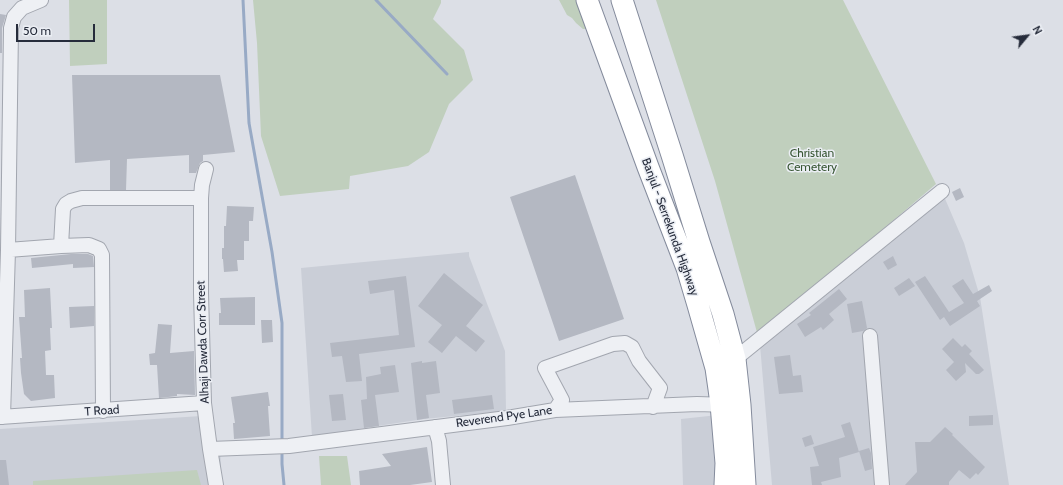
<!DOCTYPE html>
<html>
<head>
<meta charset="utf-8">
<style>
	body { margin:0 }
	#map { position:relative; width:1063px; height:485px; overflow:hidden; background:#dcdfe6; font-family:Cabin,sans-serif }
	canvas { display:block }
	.north { position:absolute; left:1007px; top:16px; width:40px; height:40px; -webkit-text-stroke:3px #ebeef4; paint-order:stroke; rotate:61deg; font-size:11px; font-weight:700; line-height:16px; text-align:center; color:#262c3b }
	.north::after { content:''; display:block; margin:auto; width:14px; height:18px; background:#262c3b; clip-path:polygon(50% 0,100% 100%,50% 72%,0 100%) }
	.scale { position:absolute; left:16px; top:24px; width:79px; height:18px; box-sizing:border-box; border:2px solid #262c3b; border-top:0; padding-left:5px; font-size:12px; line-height:14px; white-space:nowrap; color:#262c3b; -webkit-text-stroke:3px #ebeef4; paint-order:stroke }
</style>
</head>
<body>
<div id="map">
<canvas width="1063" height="485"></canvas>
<div class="north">N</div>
<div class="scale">50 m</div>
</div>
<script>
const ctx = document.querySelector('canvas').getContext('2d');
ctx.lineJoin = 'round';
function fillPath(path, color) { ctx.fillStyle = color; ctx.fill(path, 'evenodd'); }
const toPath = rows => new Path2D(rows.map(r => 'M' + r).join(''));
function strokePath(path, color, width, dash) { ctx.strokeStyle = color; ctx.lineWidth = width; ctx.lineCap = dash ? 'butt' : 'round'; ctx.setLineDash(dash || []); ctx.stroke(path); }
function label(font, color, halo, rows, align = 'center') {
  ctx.font = font + ' Cabin,sans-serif'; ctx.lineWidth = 3; ctx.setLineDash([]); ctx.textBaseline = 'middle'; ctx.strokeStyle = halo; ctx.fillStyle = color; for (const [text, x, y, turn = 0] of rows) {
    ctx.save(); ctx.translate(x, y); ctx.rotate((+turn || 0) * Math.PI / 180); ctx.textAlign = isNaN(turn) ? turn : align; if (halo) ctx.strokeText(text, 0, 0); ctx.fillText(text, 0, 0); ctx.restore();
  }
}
const built = toPath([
	[943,194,964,243,980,297,1009,485,772,485,760,345],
	[469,252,469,256,505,351,506,411,424,419,364,428,312,437,301,268],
	[718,415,720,485,683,485,681,419],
	[201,416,220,447,222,485,0,485,0,429]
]);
const green = toPath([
	[69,0,107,0,107,64,70,66],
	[253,0,441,0,441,3,433,19,464,50,473,80,449,104,429,152,408,166,350,176,349,189,280,196,261,136,257,43],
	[559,0,584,0,588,27,586,29,583,29,576,23,572,18,567,15],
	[656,0,843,0,936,184,758,336,715,181],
	[319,456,347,456,351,485,321,485],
	[197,470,201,485,33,485,33,481]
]);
const stream = toPath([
	[243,0,249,123,272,252,282,323,282,443],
	[376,0,447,74],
	[282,451,282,464,284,485]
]);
const building = toPath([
	[0,14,6,15,2,28,2,53,0,53],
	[72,75,220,75,235,152,203,155,203,161,200,163,196,173,189,173,189,155,127,159,126,190,110,190,110,160,75,163],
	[575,175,624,319,559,341,510,197],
	[960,188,964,197,956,201,952,192],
	[227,206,254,207,253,221,249,221,249,241,244,241,244,260,237,260,238,271,224,272,223,259,222,259,222,248,224,248,224,226,226,226],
	[71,254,88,254,93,256,94,267,73,268,73,264,32,268,31,258],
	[893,256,897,265,888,270,883,262],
	[444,273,483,305,466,326,485,341,476,352,456,336,442,353,428,342,442,325,418,306],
	[406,276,415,347,359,354,362,381,346,382,342,356,332,357,330,343,399,335,394,290,370,294,368,281],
	[925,276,949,312,964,303,952,286,963,279,973,294,989,285,992,291,977,301,980,306,950,326,944,317,940,320,915,282],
	[909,278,915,286,899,296,894,288],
	[50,288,52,328,50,328,51,350,45,351,46,375,54,375,55,398,31,401,24,394,21,373,20,358,22,358,19,317,25,317,24,290],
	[839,289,847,299,829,314,834,320,823,330,821,327,805,337,797,324,811,315,809,313],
	[255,297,255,325,219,325,219,313,221,313,220,298],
	[862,301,867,328,863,331,852,333,847,304],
	[94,306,94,326,70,328,69,307],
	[261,320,272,320,273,342,262,343],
	[158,324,172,325,170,353,194,351,195,395,177,394,177,396,159,398,157,365,150,365,149,354,155,353],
	[953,338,962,347,965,344,972,351,969,354,984,370,979,374,976,374,965,363,966,372,956,381,946,370,954,362,942,349],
	[790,355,793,376,801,375,803,392,779,394,774,357],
	[422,361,422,363,436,361,440,393,426,395,429,418,417,420,411,363],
	[395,365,399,392,375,395,379,426,364,428,361,400,367,399,366,377,381,374,380,367],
	[268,392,270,406,268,406,270,436,234,439,233,423,235,423,231,397],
	[343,394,346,420,332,421,329,395],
	[492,395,494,409,454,414,452,400],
	[993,415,993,425,969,426,969,416],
	[850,422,859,452,839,458,841,477,821,482,822,485,812,485,810,467,819,466,813,447,845,437,841,425],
	[945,427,953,434,952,435,985,467,978,475,976,473,970,479,959,470,949,482,949,485,905,485,917,472,915,442,930,442],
	[811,435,814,444,805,447,802,438],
	[427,447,432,482,410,485,360,485,359,471,391,466,382,454],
	[869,448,871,453,872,469,865,471,859,451],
	[0,460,6,460,9,485,0,485]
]);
const minor = toPath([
	[206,169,202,185,201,198,201,293,204,403,210,449,216,485],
	[61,246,63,209,66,204,71,201,82,198,201,198],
	[8,250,61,246,89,245,99,249,102,255,103,411],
	[870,336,882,485],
	[735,359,942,191],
	[555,410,562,400,545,368,613,344,625,343,632,347,639,361,660,388,653,407],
	[0,417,204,403],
	[3,417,8,250,11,28,14,17,22,8,41,0],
	[435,427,439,441,443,485],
	[210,449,289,446,507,418,555,410,697,404,729,405]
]);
const highway = toPath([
	[587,0,648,167,687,268,698,305,716,368,719,389,721,404,726,463,725,485],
	[622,0,672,155,699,242,723,314,735,359,740,405,745,485]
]);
const parkNames = [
	["Christian",812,153],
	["Cemetery",812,167]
];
const streetNames = [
	["Banjul - Serrekunda Highway",670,227,70],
	["Alhaji Dawda Corr Street",203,342,-92],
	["T Road",102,411,-4],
	["Reverend Pye Lane",504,417,-8]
];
fillPath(built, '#caced7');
fillPath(green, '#c0cfbd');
strokePath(stream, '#98aac5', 3);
fillPath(building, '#b4b8c2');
strokePath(minor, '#a2a6af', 16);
strokePath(highway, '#848b9c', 23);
strokePath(minor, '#eef0f4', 14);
strokePath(highway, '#fff', 21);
label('12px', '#385634', '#ebeef4', parkNames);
label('12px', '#262c3b', '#ebeef4', streetNames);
</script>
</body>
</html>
